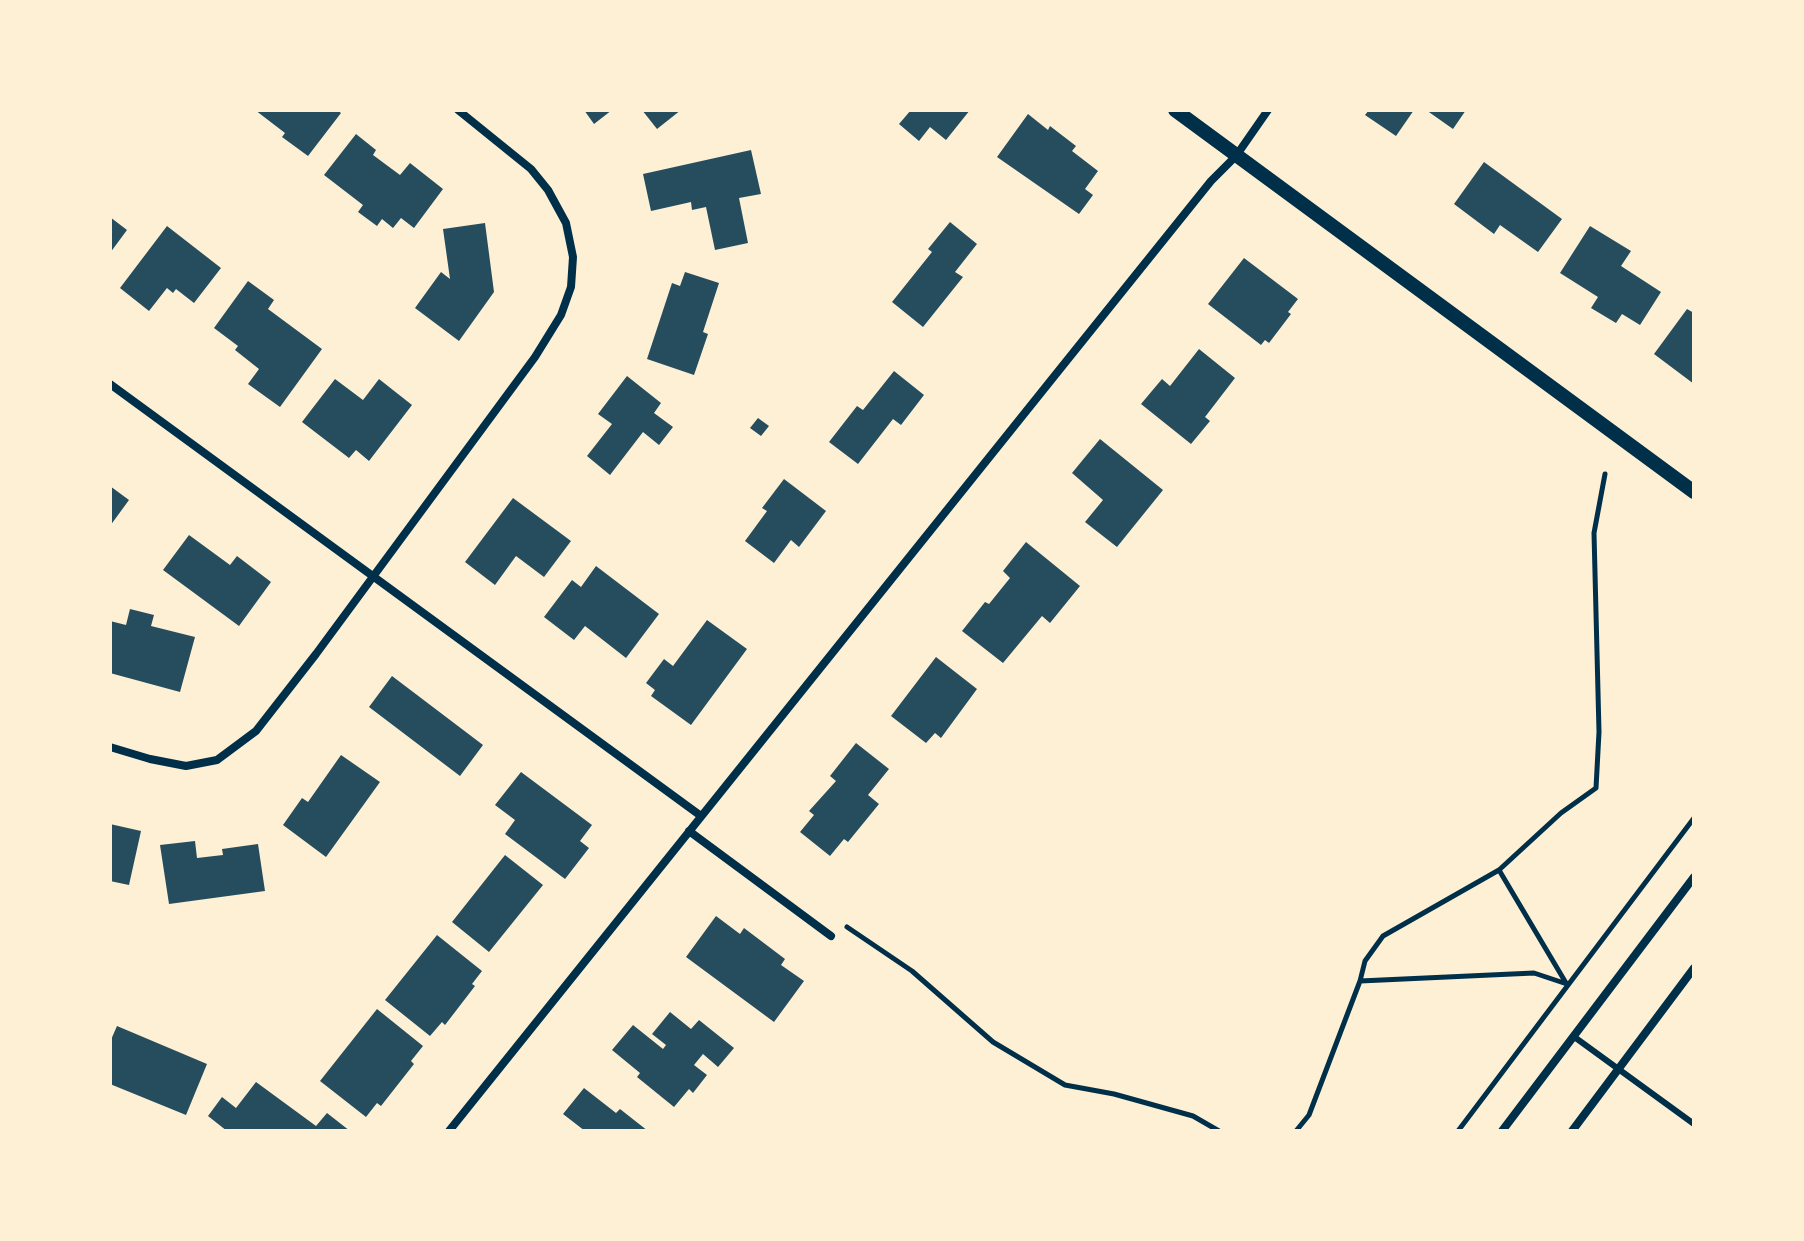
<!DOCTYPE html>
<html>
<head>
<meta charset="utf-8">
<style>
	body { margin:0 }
	#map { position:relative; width:1804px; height:1241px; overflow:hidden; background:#fdf0d5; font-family:Signika,sans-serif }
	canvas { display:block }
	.frame { position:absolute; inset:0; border:112px solid #fdf0d5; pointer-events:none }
</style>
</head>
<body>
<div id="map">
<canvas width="1804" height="1241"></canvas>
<div class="frame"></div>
</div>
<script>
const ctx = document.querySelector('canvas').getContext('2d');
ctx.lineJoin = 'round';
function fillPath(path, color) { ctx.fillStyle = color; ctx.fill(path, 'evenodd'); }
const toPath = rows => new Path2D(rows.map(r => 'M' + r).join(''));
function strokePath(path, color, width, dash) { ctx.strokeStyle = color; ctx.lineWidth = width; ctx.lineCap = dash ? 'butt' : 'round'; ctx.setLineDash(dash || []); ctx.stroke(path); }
const building = toPath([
	[255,110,337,110,341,113,308,156,282,137,285,133],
	[584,110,612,110,594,124],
	[642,110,681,110,657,129],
	[911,110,970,110,946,140,930,127,919,141,899,124],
	[1369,110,1414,110,1396,136,1365,115],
	[1426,110,1466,110,1453,129],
	[1028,114,1048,130,1050,126,1076,146,1072,151,1098,171,1085,189,1093,195,1079,214,997,157],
	[356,134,376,150,373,155,400,175,410,163,443,189,414,228,401,218,393,228,382,219,377,226,358,212,363,205,324,175],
	[751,150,761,194,739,198,748,243,715,250,706,207,692,210,691,202,651,211,643,174],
	[1484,162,1562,219,1538,252,1500,225,1494,234,1454,204],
	[110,217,127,230,110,253],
	[950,222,977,244,955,272,963,277,923,327,892,302,932,252,928,249],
	[485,223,494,292,459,341,415,308,441,272,450,279,443,229],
	[167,226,221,268,194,303,176,289,173,293,167,288,149,311,120,288],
	[1590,226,1631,251,1621,266,1661,292,1640,325,1622,314,1616,323,1591,308,1598,297,1560,273],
	[1244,258,1298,299,1288,312,1291,314,1269,343,1265,340,1261,345,1208,304],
	[685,272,719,283,703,332,708,334,694,375,647,359,672,283,680,286],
	[248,281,274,300,268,309,322,349,280,407,248,384,259,369,235,350,238,346,214,328],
	[1687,309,1694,313,1694,384,1654,354],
	[1199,349,1235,378,1205,417,1210,421,1191,444,1141,404,1162,379,1170,386],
	[894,371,924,395,901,425,893,419,858,464,829,442,857,406,863,410],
	[627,376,661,403,654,413,673,427,659,445,643,432,610,475,587,456,612,424,598,414],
	[335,379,363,400,379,379,412,405,369,461,356,450,349,458,302,422],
	[758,418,769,426,761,436,750,428],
	[1100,439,1163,490,1117,547,1085,522,1103,500,1072,473],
	[784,479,826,511,799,547,791,540,774,563,745,541,767,511,762,508],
	[110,486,129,500,110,526],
	[513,498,571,541,544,577,516,556,495,585,465,562],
	[189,535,230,565,237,556,271,582,239,626,163,570],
	[1026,542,1080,586,1050,623,1042,616,1003,663,962,631,985,602,989,604,1010,578,1003,571],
	[596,566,659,614,626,658,585,626,574,640,544,617,572,580,581,587],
	[130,609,154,615,151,626,195,637,180,692,110,673,110,621,126,625],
	[707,620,747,649,691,725,651,696,655,690,646,683,664,659,673,666],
	[936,657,977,689,941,738,935,733,926,743,891,716],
	[392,676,483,745,460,776,369,707],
	[856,743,889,769,868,795,879,804,848,842,844,839,830,856,800,832,814,815,809,811,836,781,830,776],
	[341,755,380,782,326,857,283,825,302,798,308,802],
	[521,772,592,825,580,841,589,848,565,879,505,834,515,820,495,805],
	[110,824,141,831,129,885,110,881],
	[195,841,197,858,223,855,222,849,258,844,265,891,169,904,160,845],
	[505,855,543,885,489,952,452,922],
	[716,916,740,934,744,928,785,959,781,965,804,981,774,1022,686,957],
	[437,935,482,971,472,984,475,986,445,1025,442,1022,430,1036,385,1000],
	[377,1009,423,1046,411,1061,414,1064,381,1106,377,1103,366,1117,320,1081],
	[670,1012,691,1029,699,1020,734,1048,718,1067,703,1054,694,1065,707,1075,693,1093,689,1089,674,1107,637,1077,640,1073,612,1050,633,1025,663,1049,666,1045,652,1034],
	[117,1026,207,1064,186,1115,110,1084,110,1042],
	[256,1082,316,1126,327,1113,350,1131,227,1131,208,1116,222,1097,236,1108],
	[584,1088,616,1113,620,1109,648,1131,585,1131,563,1114]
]);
const path = toPath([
	[1499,870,1566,983],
	[847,927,912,971,993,1042,1065,1085,1114,1094,1193,1116,1219,1131],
	[1360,981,1534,973,1567,984],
	[1296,1131,1309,1115,1360,981,1365,961,1383,936,1499,870,1561,813,1596,788,1599,732,1594,533,1605,474],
	[1458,1131,1694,818]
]);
const service = toPath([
	[1573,1036,1694,1124]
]);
const minor = toPath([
	[110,384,701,816],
	[110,747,150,759,186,766,217,760,256,731,316,654,535,357,561,315,571,287,573,257,566,223,548,190,531,169,458,110],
	[689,831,831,936],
	[449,1131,1056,374,1211,181,1236,156,1268,110],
	[1502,1131,1694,877],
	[1572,1131,1694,968]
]);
const tertiary = toPath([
	[1175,110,1694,492]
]);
fillPath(building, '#264d5e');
strokePath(path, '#003049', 5);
strokePath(service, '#003049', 6);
strokePath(minor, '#003049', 8);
strokePath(tertiary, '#003049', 14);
</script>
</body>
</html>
